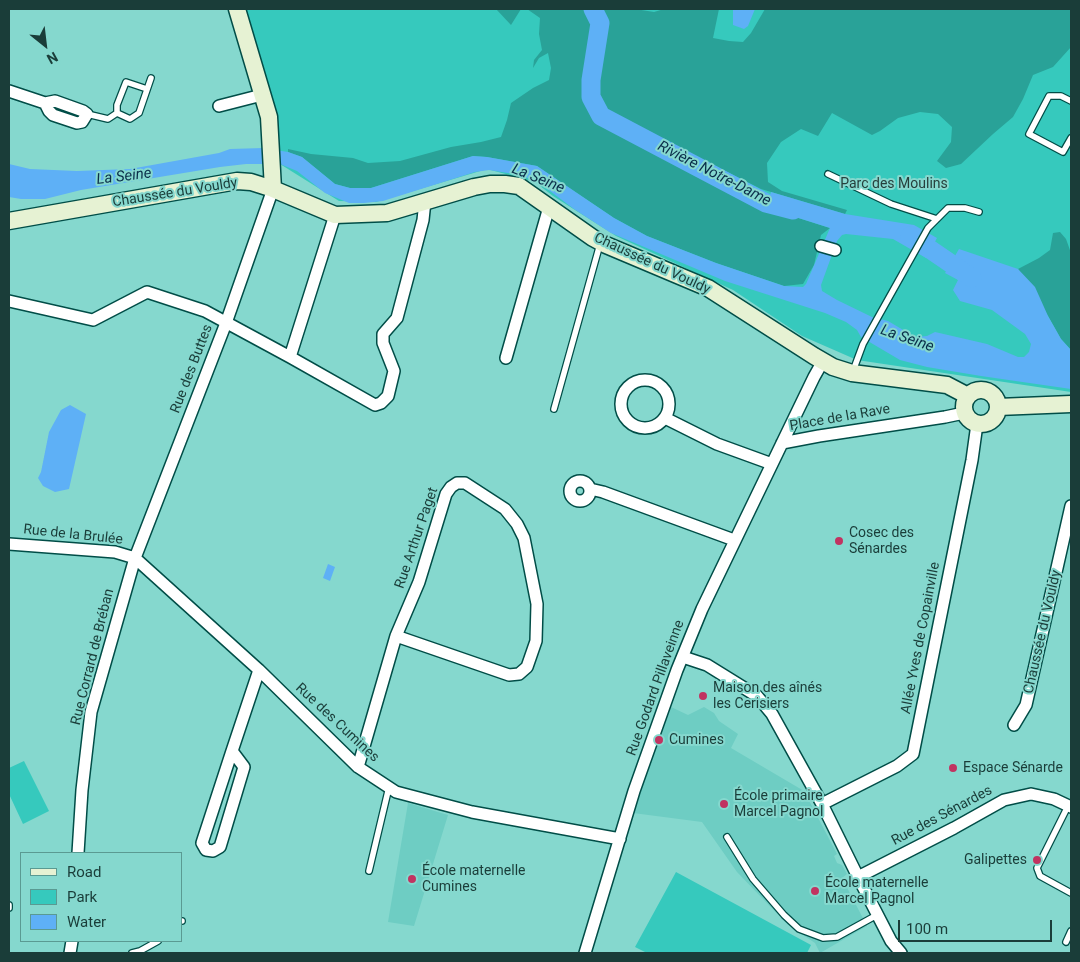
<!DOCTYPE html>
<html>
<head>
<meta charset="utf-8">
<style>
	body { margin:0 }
	#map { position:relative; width:1080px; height:962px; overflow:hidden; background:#85d8ce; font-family:Roboto,sans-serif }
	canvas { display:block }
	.frame { position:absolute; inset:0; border:10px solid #1a3d39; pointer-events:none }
	.legend { position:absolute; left:20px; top:852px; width:162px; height:90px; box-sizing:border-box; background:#85d8ce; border:1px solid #5a9a92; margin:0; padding:6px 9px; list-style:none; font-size:15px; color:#1a3d39 }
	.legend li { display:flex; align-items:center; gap:10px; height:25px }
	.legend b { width:25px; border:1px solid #5a9a92 }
	.north { position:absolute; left:20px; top:20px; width:50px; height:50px; -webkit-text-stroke:4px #85d8ce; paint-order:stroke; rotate:151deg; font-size:14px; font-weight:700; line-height:20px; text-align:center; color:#1a3d39 }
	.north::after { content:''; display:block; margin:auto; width:18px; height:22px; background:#1a3d39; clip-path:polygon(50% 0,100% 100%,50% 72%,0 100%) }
	.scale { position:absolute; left:898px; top:920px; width:154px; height:22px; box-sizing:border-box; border:2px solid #1a3d39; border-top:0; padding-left:6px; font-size:15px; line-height:18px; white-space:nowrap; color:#1a3d39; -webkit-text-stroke:4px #85d8ce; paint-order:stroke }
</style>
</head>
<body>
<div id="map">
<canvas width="1080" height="962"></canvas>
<div class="frame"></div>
<ul class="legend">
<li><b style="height:6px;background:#e6f2d3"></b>Road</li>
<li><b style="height:14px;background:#36c9bd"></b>Park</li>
<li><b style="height:14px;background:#5eb0f6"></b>Water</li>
</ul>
<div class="north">N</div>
<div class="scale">100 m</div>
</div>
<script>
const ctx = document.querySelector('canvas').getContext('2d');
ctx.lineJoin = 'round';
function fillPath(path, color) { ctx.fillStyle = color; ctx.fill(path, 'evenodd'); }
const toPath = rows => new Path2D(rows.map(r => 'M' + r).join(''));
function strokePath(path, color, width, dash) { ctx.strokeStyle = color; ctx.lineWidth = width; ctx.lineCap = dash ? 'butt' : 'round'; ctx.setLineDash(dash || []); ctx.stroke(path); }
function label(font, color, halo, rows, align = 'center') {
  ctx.font = font + ' Roboto,sans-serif'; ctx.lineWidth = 4; ctx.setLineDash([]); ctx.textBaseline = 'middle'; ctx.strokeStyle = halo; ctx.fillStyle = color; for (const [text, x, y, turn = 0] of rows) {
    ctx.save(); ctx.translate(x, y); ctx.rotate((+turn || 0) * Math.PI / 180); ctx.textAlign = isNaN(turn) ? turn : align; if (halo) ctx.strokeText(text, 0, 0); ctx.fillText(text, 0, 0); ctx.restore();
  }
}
const built = toPath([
	[671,707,688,715,704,707,714,713,719,721,738,734,731,748,804,791,837,854,834,856,837,863,842,865,847,874,842,878,867,926,820,953,815,943,788,925,737,872,702,822,633,813],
	[408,803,448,815,414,926,388,922]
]);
const green = toPath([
	[244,9,1071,9,1071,392,857,360,802,336,733,290,616,236,553,196,535,182,487,169,376,202,339,201,280,164,277,121],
	[24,761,49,811,23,824,9,794,9,768],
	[676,872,811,945,807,953,647,953,635,947]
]);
const forest = toPath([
	[496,9,521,9,511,25],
	[527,9,588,9,593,19,596,30,588,75,589,98,593,114,617,131,767,208,830,228,821,235,814,265,803,284,784,286,716,263,647,236,614,218,537,166,487,157,473,156,371,188,350,188,335,184,302,157,288,152,288,149,311,154,353,158,368,163,400,161,451,147,481,142,501,137,507,120,511,103,533,88,549,80,551,68,548,53,539,58,533,68,534,60,542,50,539,34,540,18],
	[599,9,635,9,654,12,664,9,719,9,713,38,729,41,743,42,751,33,765,9,1071,9,1071,47,1053,67,1033,75,1023,99,1013,117,993,134,961,164,946,168,937,161,951,142,952,127,938,114,920,112,898,118,880,131,872,135,832,113,818,136,801,129,781,142,767,163,768,182,782,191,847,210,845,214,761,189,603,109,594,93,593,74,602,28],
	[1060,232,1066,239,1071,253,1071,350,1061,339,1048,316,1018,269,1039,258,1050,250,1053,233]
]);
const water = toPath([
	[733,9,755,9,748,26,744,29,733,25],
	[263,148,288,152,302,157,335,184,350,188,371,188,473,156,487,157,537,166,614,218,647,236,716,263,784,286,803,287,806,284,830,228,767,208,771,192,845,214,914,225,937,238,926,258,893,239,846,234,842,235,837,241,821,285,822,291,837,300,872,317,888,321,915,337,927,336,935,332,987,344,1018,357,1024,357,1029,352,1031,344,1025,334,992,310,960,301,953,290,958,280,945,273,959,249,1018,269,1035,287,1048,316,1061,339,1071,350,1071,389,981,376,927,367,900,360,861,337,857,330,846,322,825,313,725,281,611,233,574,209,538,182,520,175,489,170,475,172,383,201,364,203,349,203,325,193,297,171,280,164,246,164,220,167,81,190,45,199,21,199,9,197,9,164,30,169,77,171,130,169,219,153,230,149],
	[70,405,86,414,69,489,55,492,43,486,38,478,41,472,49,432,61,410],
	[328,564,335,567,330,581,323,578]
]);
const river = toPath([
	[593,9,600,23,591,80,591,97,601,116,766,203,793,210],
	[910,236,912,237,972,278]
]);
const lane = toPath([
	[1071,101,1061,96,1049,96,1029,134,1063,152,1071,138],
	[117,113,117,105,126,82,147,89],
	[87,114,108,119,117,113,130,119,139,113,151,78],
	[828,174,891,204,937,219],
	[853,371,863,344,928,228,948,208,965,208,979,212],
	[554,409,600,244],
	[1068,806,1037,868,1040,876,1071,893],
	[727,837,753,879,784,915,799,929,823,938,837,937,877,915],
	[369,871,389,787],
	[9,905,9,908],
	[181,921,182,921],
	[1066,942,1071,931],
	[132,953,140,951,158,941]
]);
const street = toPath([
	[9,91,45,103,55,101,83,111,87,114,82,122,77,123,53,115,49,111,45,103],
	[219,106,262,95],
	[821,246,835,250],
	[9,301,93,320,147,292,205,311,290,357,375,405,381,403,388,396,394,371,383,343,383,334,397,318,423,220,425,201],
	[290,357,335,215],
	[506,358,549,207],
	'621 404a24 24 0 1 1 48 0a24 24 0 1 1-48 0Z',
	[665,418,717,444,772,464],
	[782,443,819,436,945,417,964,413],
	'570 491a10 10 0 1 1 20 0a10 10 0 1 1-20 0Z',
	[590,489,603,492,734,540],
	[9,544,115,552,135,558,259,670,358,767,396,792,472,812,620,839],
	[683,657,707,665,757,696,772,714,822,804,858,877,891,941,901,953],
	[1014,725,1026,705,1071,506],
	[232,751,202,843,206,850,213,851,220,847,244,767,232,751,259,670],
	[358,767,396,636,419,582,446,494,451,487,457,483,465,483,505,509,517,524,524,538,537,604,536,641,527,667,519,674,509,675,396,636],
	[822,804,897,766,913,754,972,460,977,424],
	[78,853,82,790,91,712,135,558,226,323,273,189],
	[858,877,954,828,1004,800,1031,794,1054,799,1071,807],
	[70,953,72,941],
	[585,953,634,791,677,670,702,609,814,377,823,361]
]);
const secondary = toPath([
	[237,9,269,117,273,189],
	[9,221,237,181,251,182,273,189,335,215,387,213,474,187,490,184,505,184,519,186,593,238,606,245,708,288,814,356,833,367,852,373,947,385,968,396],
	'964 407a17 17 0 1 1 34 0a17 17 0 1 1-34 0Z',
	[998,407,1071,404]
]);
const markers = [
	[839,541,5,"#c13361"],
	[703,696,5,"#c13361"],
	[659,740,5,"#c13361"],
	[953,768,5,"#c13361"],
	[724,804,5,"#c13361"],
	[1037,860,5,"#c13361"],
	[412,879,5,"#c13361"],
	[815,891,5,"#c13361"]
];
const parkNames = [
	["Parc des Moulins",894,184]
];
const streetNames = [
	["Chaussée du Vouldy",175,193,-9],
	["Chaussée du Vouldy",652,264,25],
	["Rue des Buttes",192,369,-69],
	["Place de la Rave",840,418,-10],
	["Rue de la Brulée",73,535,6],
	["Rue Arthur Paget",417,538,-71],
	["Chaussée du Vouldy",1043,632,-77],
	["Allée Yves de Copainville",921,638,-79],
	["Rue Corrard de Bréban",93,657,-76],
	["Rue Godard Pillaveinne",656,688,-70],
	["Rue des Cumines",337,723,43],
	["Rue des Sénardes",942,816,-28]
];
const poiNames = [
	["Cosec des",849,533],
	["Sénardes",849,549],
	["Maison des aînés",713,688],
	["les Cerisiers",713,704],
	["Cumines",669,740],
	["Espace Sénarde",963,768],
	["École primaire",734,796],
	["Marcel Pagnol",734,812],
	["Galipettes",1027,860,"right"],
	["École maternelle",422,871],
	["Cumines",422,887],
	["École maternelle",825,883],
	["Marcel Pagnol",825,899]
];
const waterNames = [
	["Rivière Notre-Dame",714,174,27],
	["La Seine",124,177,-7],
	["La Seine",538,179,22],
	["La Seine",907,339,19]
];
fillPath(built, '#6ecdc3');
fillPath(green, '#36c9bd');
fillPath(forest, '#29a298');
fillPath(water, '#5eb0f6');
strokePath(river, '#5eb0f6', 19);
strokePath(lane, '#014d47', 8);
strokePath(street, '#014d47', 14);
strokePath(secondary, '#014d47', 19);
strokePath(lane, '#fff', 5.5);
strokePath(street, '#fff', 11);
strokePath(secondary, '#e6f2d3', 16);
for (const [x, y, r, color] of markers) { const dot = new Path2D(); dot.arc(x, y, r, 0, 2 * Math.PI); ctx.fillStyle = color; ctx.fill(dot); strokePath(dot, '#85d8ce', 2); }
label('14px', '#263f3c', '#85d8ce', parkNames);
label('14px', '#1a3d39', '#85d8ce', streetNames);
label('14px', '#1a3d39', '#85d8ce', poiNames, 'left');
label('italic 15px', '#0a2d49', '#85d8ce', waterNames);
</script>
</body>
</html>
